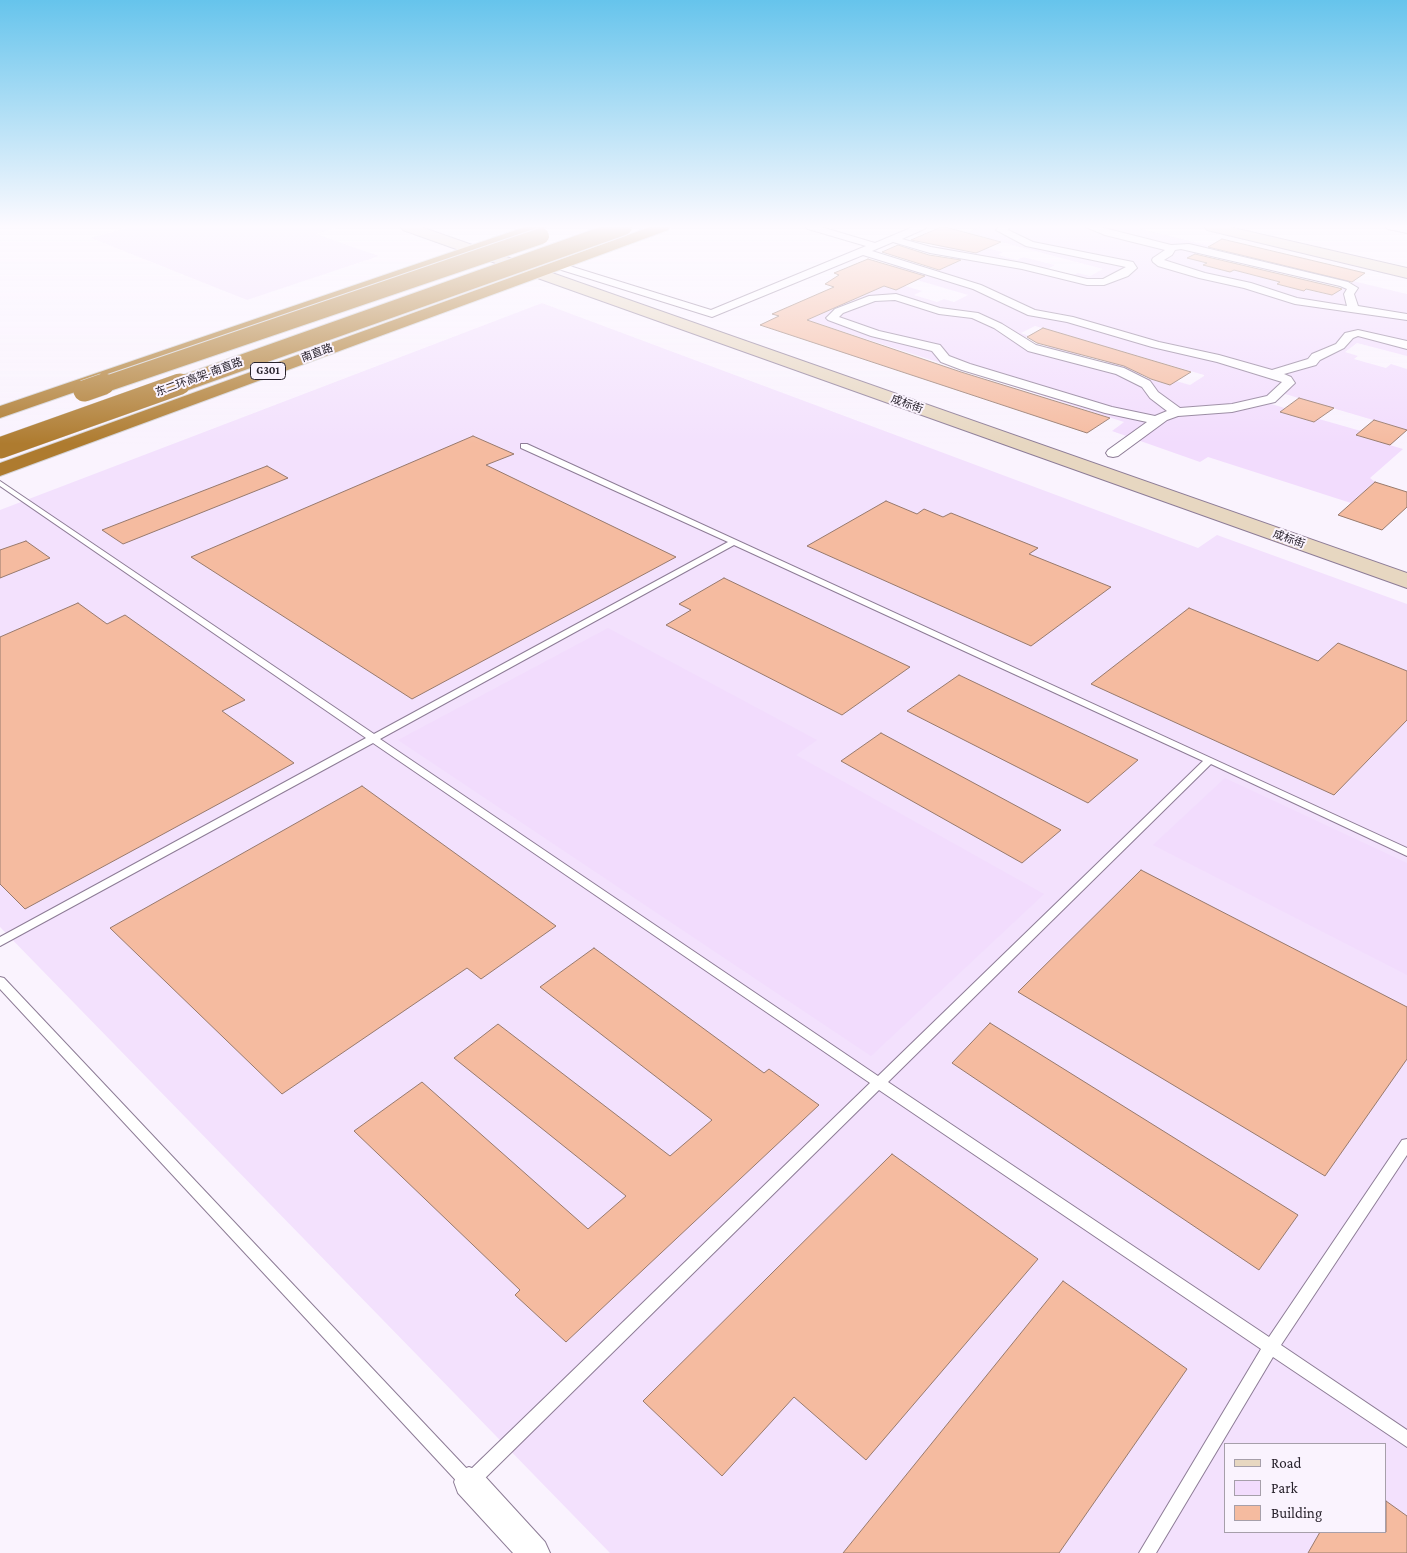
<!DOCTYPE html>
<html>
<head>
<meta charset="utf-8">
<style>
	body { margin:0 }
	#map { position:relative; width:1407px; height:1553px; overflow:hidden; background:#faf3fe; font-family:"Crimson Pro",serif }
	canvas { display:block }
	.legend { position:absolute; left:1224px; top:1443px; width:162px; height:90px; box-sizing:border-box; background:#faf3fe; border:1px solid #a69faa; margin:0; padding:6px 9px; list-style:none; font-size:15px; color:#28222c }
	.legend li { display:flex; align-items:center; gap:10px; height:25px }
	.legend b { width:25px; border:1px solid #a69faa }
</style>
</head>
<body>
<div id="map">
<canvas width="1407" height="1553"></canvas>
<ul class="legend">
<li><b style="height:6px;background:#e7d7c1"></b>Road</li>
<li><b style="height:14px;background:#f2dcfd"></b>Park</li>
<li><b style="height:14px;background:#f5bba0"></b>Building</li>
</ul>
</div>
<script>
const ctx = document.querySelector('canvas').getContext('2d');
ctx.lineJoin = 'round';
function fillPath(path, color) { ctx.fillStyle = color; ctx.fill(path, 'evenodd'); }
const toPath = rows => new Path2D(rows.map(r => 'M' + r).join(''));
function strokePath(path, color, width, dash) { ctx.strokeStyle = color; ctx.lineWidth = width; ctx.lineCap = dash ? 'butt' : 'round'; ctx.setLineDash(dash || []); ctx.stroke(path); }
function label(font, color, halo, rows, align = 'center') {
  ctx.font = font + ' "Crimson Pro","Noto Sans SC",serif'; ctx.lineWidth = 4; ctx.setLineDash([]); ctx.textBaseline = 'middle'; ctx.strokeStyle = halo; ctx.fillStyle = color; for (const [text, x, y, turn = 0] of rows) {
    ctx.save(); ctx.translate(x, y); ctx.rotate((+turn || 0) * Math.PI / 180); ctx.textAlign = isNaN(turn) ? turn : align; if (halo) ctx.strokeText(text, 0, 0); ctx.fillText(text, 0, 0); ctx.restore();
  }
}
const built = toPath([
	[129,227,338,227,316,234,379,256,247,300,91,238],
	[542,303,1198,548,1217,535,1407,604,1407,1553,610,1553,0,927,0,510],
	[1226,1444,1386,1444,1386,1532,1226,1532]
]);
const green = toPath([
	[980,227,1133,227,1210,246,1188,258,1207,263,1204,265,1230,272,1234,270,1280,282,1277,284,1332,295,1353,281,1407,294,1407,356,1357,343,1345,352,1358,356,1354,359,1386,368,1391,364,1407,369,1407,430,1285,394,1271,404,1285,408,1281,412,1314,422,1319,419,1361,431,1356,435,1403,449,1370,478,1375,482,1351,503,1208,457,1200,462,1112,431,1124,422,807,320,892,282,922,291,914,295,937,302,944,299,954,302,968,295,883,270,904,261,937,271,960,261,932,252,934,249,950,242,976,245,1003,252,998,255,1017,260,1023,257,1055,265,1048,269,1073,275,1078,273,1090,276,1103,269,967,233],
	[1035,326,1204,375,1204,376,1190,385,1176,381,1170,385,1140,376,1147,371,1109,360,1102,364,1079,356,1084,353,1053,344,1046,347,1022,340,1029,336,1021,333],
	[608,628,817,740,796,755,1044,894,871,1056,398,740],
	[1225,778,1407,863,1407,975,1153,845]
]);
const building = toPath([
	[941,227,945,227,1001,242,976,253,911,240,941,227],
	[1222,239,1365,273,1352,282,1208,247,1222,239],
	[898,245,929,255,961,260,939,270,882,252,898,245],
	[1195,254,1339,288,1342,289,1332,295,1306,289,1304,291,1277,284,1280,282,1234,270,1230,272,1203,265,1207,263,1187,258,1195,254],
	[868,259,925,276,896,290,884,286,807,320,961,372,1110,418,1087,433,760,325,779,316,772,314,834,287,825,284,839,275,834,273,868,259],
	[1043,328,1191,372,1170,385,1151,379,1124,366,1037,343,1027,337,1043,328],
	[1299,398,1334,408,1314,422,1280,412,1299,398],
	[1374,420,1407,430,1390,445,1356,435,1374,420],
	[473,436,514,454,486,465,676,557,412,699,191,557,473,436],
	[267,466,288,478,123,544,102,530,267,466],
	[1375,482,1407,492,1407,507,1382,530,1338,515,1375,482],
	[886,501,917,514,924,509,943,517,951,513,1038,548,1029,554,1111,587,1031,646,807,546,886,501],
	[26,541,50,558,0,578,0,550,26,541],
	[724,578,910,667,842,715,666,625,691,610,679,604,724,578],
	[78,603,107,624,125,615,245,700,222,711,294,763,25,909,0,884,0,637,78,603],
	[1189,608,1318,661,1338,643,1407,671,1407,720,1334,795,1091,684,1189,608],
	[959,675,1138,760,1088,803,907,711,959,675],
	[881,733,1061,830,1022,863,841,761,881,733],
	[362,786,556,926,481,979,467,968,282,1094,110,928,362,786],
	[1141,870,1407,1007,1407,1059,1325,1176,1018,992,1141,870],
	[594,948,764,1073,769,1069,819,1105,566,1342,515,1295,520,1290,354,1131,422,1082,588,1229,626,1196,454,1058,498,1024,670,1156,712,1120,540,987,594,948],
	[990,1023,1298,1215,1259,1270,952,1063,990,1023],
	[892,1154,1038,1259,866,1460,794,1397,722,1476,643,1401,892,1154],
	[1063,1281,1187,1369,1059,1553,843,1553,1063,1281],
	[1386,1501,1407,1516,1407,1553,1308,1553,1320,1532,1386,1532,1386,1501]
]);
const lane = toPath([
	[521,444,527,444,1407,848,1407,856,1211,764,888,1082,1269,1337,1402,1140,1407,1139,1407,1155,1281,1345,1407,1430,1407,1447,1273,1357,1156,1553,1139,1553,1261,1349,879,1090,475,1488,469,1490,463,1488,0,989,0,977,4,978,469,1471,870,1083,373,743,0,946,0,937,366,738,0,486,0,481,374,734,728,542,521,448,521,444],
	[734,545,1203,761,878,1076,380,739,734,545]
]);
const street = toPath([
	[806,227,821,227,875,243,913,227,926,227,924,229,902,239,931,247,1022,263,1087,279,1103,279,1126,267,1026,246,996,230,999,227,1010,227,1008,230,1033,242,1133,262,1137,268,1128,276,1104,285,1087,285,1022,269,930,253,893,242,872,251,981,285,1035,310,1073,317,1159,342,1219,355,1272,370,1308,359,1312,354,1336,344,1345,333,1358,330,1407,341,1407,349,1358,336,1353,338,1344,348,1320,360,1316,365,1284,374,1291,377,1295,383,1275,402,1232,412,1178,416,1167,420,1118,456,1113,457,1108,456,1106,453,1108,450,1147,422,1105,413,962,370,941,362,932,351,871,336,828,320,826,318,835,309,869,296,896,294,940,308,978,313,1002,324,1036,345,1124,368,1150,381,1158,392,1180,408,1232,404,1267,396,1282,382,1217,362,1152,347,1067,322,1028,315,973,289,863,255,712,317,552,267,551,265,556,262,560,263,711,310,866,246,808,229,806,227],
	[895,300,939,314,972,318,994,328,1028,351,1116,374,1142,387,1150,398,1167,411,1155,416,1112,407,970,364,949,356,940,345,879,331,839,317,843,313,875,301,895,300],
	[1086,227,1100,227,1171,245,1189,244,1348,282,1358,288,1354,294,1358,306,1407,314,1407,320,1295,304,1244,288,1199,278,1158,266,1153,262,1152,260,1153,258,1165,250,1105,235,1086,227],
	[1181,249,1340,286,1347,289,1344,294,1347,306,1297,298,1251,283,1205,273,1164,260,1172,255,1175,250,1181,249],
	[1386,227,1407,227,1407,233,1388,229,1386,227],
	[469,1467,480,1471,545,1542,550,1553,513,1553,458,1493,454,1482,458,1471,469,1467]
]);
const secondary = toPath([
	[401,227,421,227,1407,573,1407,588,403,230,401,227],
	[1205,227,1229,227,1407,268,1407,278,1207,230,1205,227]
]);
const highway = toPath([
	[525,227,545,227,543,230,0,418,0,406,525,227],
	[650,227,670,227,668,230,0,476,0,463,650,227]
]);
const highwayBridgeFar1 = toPath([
	[100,386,541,236],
	[176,386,624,227]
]);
const highwayBridge = toPath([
	[84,391,104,384],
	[0,448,180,384]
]);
const farStreetnames = [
	["南直路",317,353,-20],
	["东二环高架-南直路",199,377,-20],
	["成标街",907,404,20],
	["成标街",1289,539,20]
];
const shields = [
	[268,371,35]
];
const shieldNames = [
	["G301",268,371]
];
fillPath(built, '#f3e1fd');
fillPath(green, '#f2dcfd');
fillPath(building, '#f5bba0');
strokePath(building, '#987a6d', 1);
strokePath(lane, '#8d7c96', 2);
strokePath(street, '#8d7c96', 2);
strokePath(secondary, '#8d7c96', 2);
strokePath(highway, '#d4d3d5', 2);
fillPath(lane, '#fff');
fillPath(street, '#fff');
fillPath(secondary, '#e7d7c1');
fillPath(highway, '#ae7b2f');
strokePath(highwayBridgeFar1, '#d4d3d5', 18, []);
strokePath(highwayBridge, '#d4d3d5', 22, []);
strokePath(highwayBridgeFar1, '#ae7b2f', 16);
strokePath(highwayBridge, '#ae7b2f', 21);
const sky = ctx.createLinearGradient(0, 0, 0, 444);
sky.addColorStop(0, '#66c4ec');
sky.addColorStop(0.51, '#fdfaff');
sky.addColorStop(1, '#fdfaff00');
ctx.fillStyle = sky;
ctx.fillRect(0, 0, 1407, 444);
label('11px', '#28222c', '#faf3fe', farStreetnames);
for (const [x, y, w] of shields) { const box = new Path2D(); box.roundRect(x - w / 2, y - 8.5, w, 17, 4); ctx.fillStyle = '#faf3fe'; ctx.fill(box); strokePath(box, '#28222c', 1); }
label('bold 11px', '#28222c', null, shieldNames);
</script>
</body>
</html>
